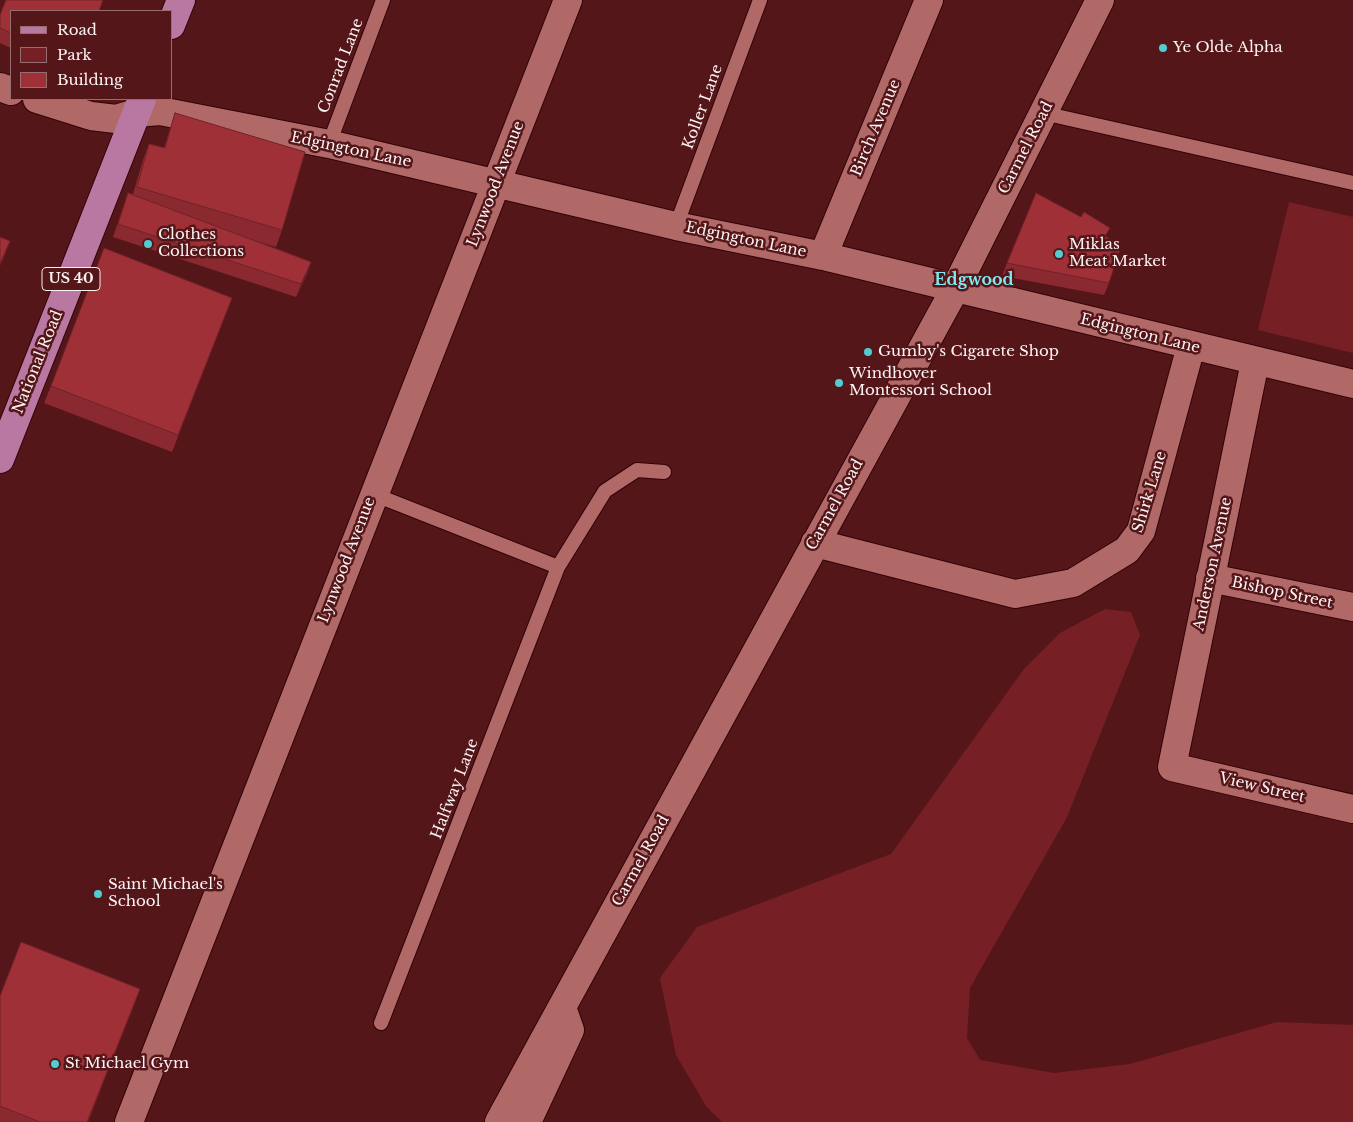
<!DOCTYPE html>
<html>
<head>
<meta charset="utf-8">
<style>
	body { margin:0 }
	#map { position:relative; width:1353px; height:1122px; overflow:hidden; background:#55161a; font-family:"Libre Baskerville",serif }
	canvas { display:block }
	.legend { position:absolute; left:10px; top:10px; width:162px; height:90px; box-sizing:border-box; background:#55161a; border:1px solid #976e70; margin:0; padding:6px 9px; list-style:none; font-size:15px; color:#fbf2f2 }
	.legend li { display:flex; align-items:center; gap:10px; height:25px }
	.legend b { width:25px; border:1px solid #976e70 }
</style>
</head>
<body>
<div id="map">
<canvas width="1353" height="1122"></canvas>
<ul class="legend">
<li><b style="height:6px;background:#b878a2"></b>Road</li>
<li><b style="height:14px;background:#762026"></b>Park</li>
<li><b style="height:14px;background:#a03038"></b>Building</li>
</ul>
</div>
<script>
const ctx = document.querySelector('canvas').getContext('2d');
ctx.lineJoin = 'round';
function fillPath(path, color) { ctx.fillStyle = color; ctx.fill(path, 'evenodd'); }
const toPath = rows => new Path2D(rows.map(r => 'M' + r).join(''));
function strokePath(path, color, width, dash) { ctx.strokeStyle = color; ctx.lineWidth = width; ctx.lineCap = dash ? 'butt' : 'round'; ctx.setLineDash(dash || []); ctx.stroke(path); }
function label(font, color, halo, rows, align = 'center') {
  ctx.font = font + ' "Libre Baskerville",serif'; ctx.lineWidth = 5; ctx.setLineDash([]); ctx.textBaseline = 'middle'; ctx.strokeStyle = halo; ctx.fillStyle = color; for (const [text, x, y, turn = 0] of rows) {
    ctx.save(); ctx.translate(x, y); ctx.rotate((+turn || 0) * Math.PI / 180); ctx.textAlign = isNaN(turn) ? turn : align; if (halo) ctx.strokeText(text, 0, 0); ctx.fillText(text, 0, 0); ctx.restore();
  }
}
const green = toPath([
	[1289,202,1353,217,1353,353,1258,330],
	[1105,609,1131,612,1140,635,1067,817,970,988,967,1038,980,1060,1054,1073,1130,1064,1277,1022,1353,1025,1353,1122,722,1122,706,1106,676,1055,660,978,697,927,891,854,1024,669,1060,633]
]);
const lane = toPath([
	[1043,113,1353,183],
	[329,144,383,0],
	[676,226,760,0],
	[373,494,558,567],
	[381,1023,558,567,605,491,637,470,664,472]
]);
const street = toPath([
	[0,87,11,91],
	[37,99,91,116,116,119,136,113,160,111,329,144,676,226,823,256,1353,384],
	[823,256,929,0],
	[1255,362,1172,767,1353,809],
	[815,543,1015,594,1073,583,1127,550,1141,531,1191,346],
	[1210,578,1353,607],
	[129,1122,568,0],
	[499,1122,955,289,1100,0],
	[527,1122,570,1030,563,1010]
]);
const primary = toPath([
	[171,25,181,0],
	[0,459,142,99]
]);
const wall = toPath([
	[11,11,11,48,0,43,0,15],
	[175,113,282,230,276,247,260,242,311,262,307,274,296,297,113,237,128,193,133,194,143,160,149,144,164,148],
	[1107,237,1109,283,1104,295,1002,276,1007,263],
	[232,298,172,452,44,403,51,386],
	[140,989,88,1122,0,1122,0,996]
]);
const shadedWall = toPath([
	[10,241,4,258,0,266,0,264],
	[311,262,307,274,296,297,301,284],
	[140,989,134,1006,87,1122]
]);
const building = toPath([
	[6,0,103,0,99,11,11,11,11,33,0,28,0,15,6,0],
	[175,113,305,152,282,230,137,187,149,144,165,148,175,113],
	[128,193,311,262,301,284,118,224,128,193],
	[1036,193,1081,217,1084,212,1110,228,1105,236,1121,246,1109,283,1007,263,1036,193],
	[0,237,10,241,0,264,0,237],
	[104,248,232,298,178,435,51,386,104,248],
	[21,942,140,989,87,1122,40,1122,0,1106,0,996,21,942]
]);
const markers = [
	[1163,48,5,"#51ccd3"],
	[148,244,5,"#51ccd3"],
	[1059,254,5,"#51ccd3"],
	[868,352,5,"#51ccd3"],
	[839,383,5,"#51ccd3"],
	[98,894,5,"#51ccd3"],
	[55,1064,5,"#51ccd3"]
];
const shields = [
	[71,279,58]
];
const shieldNames = [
	["US 40",71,279]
];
const poiNames = [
	["Ye Olde Alpha",1173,48],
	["Clothes",158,235],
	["Collections",158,252],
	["Miklas",1069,245],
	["Meat Market",1069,262],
	["Gumby's Cigarete Shop",878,352],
	["Windhover",849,374],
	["Montessori School",849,391],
	["Saint Michael's",108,885],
	["School",108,902],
	["St Michael Gym",65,1064]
];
const streetNames = [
	["Conrad Lane",341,66,-69],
	["Koller Lane",703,107,-70],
	["Birch Avenue",876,128,-67],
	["Carmel Road",1026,148,-63],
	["Edgington Lane",351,150,12],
	["Lynwood Avenue",496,184,-69],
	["Edgington Lane",746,240,12],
	["Edgington Lane",1140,334,14],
	["National Road",38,362,-68],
	["Shirk Lane",1150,492,-73],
	["Carmel Road",835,505,-61],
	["Lynwood Avenue",347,560,-69],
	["Anderson Avenue",1213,564,-78],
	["Bishop Street",1282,593,12],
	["View Street",1262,788,13],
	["Halfway Lane",455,789,-69],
	["Carmel Road",641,861,-61]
];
const neighbourhoodNames = [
	["Edgwood",974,280]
];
fillPath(green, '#762026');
strokePath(lane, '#320308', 16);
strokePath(street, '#320308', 30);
strokePath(primary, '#320308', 30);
strokePath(lane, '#b16968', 14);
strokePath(street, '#b16968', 28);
strokePath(primary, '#b878a2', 28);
fillPath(wall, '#8a2930');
fillPath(shadedWall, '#702227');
fillPath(building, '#a03038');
strokePath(building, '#702227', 1);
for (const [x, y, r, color] of markers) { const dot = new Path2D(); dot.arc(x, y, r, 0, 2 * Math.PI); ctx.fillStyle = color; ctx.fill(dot); strokePath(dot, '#55161a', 2); }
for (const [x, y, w] of shields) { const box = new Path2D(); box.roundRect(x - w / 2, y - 11.5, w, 23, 4); ctx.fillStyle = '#55161a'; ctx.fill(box); strokePath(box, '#fbf2f2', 1); }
label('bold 14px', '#fbf2f2', null, shieldNames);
label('15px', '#fbf2f2', '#55161a', poiNames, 'left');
label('15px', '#fbf2f2', '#55161a', streetNames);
label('bold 16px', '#7feaf1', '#55161a', neighbourhoodNames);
</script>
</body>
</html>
